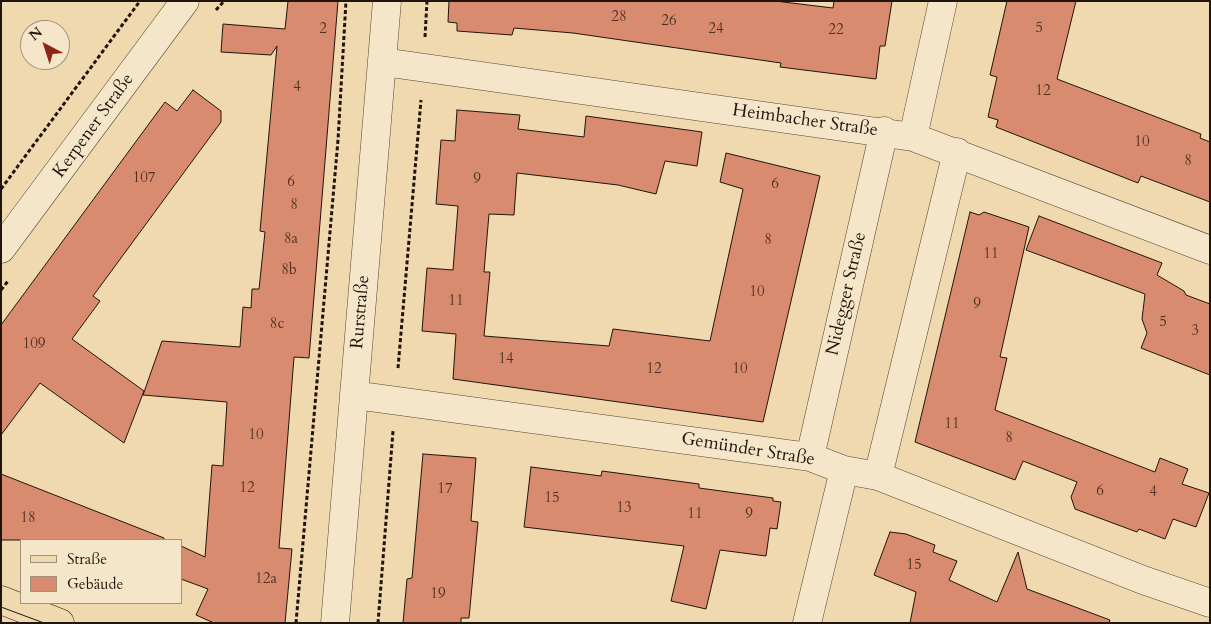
<!DOCTYPE html>
<html>
<head>
<meta charset="utf-8">
<style>
	body { margin:0 }
	#map { position:relative; width:1211px; height:624px; overflow:hidden; background:#f0d9ae; font-family:Cardo,serif }
	canvas { display:block }
	.frame { position:absolute; inset:0; border:2px solid #21140d; pointer-events:none }
	.legend { position:absolute; left:20px; top:539px; width:162px; height:65px; box-sizing:border-box; background:#f5e6ca; border:1px solid #a0927e; margin:0; padding:6px 9px; list-style:none; font-size:15px; color:#21140d }
	.legend li { display:flex; align-items:center; gap:10px; height:25px }
	.legend b { width:25px; border:1px solid #a0927e }
	.north { position:absolute; left:20px; top:20px; width:50px; height:50px; box-sizing:border-box; background:#f5e6ca; border:1px solid #a0927e; border-radius:50%; rotate:320deg; font-size:14px; font-weight:700; line-height:20px; text-align:center; color:#21140d }
	.north::after { content:''; display:block; margin:auto; width:18px; height:22px; background:#8f2418; clip-path:polygon(50% 0,100% 100%,50% 72%,0 100%) }
</style>
</head>
<body>
<div id="map">
<canvas width="1211" height="624"></canvas>
<div class="frame"></div>
<ul class="legend">
<li><b style="height:6px;background:#f0d9ae"></b>Straße</li>
<li><b style="height:14px;background:#d88b6e"></b>Gebäude</li>
</ul>
<div class="north">N</div>
</div>
<script>
const ctx = document.querySelector('canvas').getContext('2d');
ctx.lineJoin = 'round';
function fillPath(path, color) { ctx.fillStyle = color; ctx.fill(path, 'evenodd'); }
const toPath = rows => new Path2D(rows.map(r => 'M' + r).join(''));
function strokePath(path, color, width, dash) { ctx.strokeStyle = color; ctx.lineWidth = width; ctx.lineCap = dash ? 'butt' : 'round'; ctx.setLineDash(dash || []); ctx.stroke(path); }
function label(font, color, halo, rows, align = 'center') {
  ctx.font = font + ' Cardo,serif'; ctx.lineWidth = 5; ctx.setLineDash([]); ctx.textBaseline = 'middle'; ctx.strokeStyle = halo; ctx.fillStyle = color; for (const [text, x, y, turn = 0] of rows) {
    ctx.save(); ctx.translate(x, y); ctx.rotate((+turn || 0) * Math.PI / 180); ctx.textAlign = isNaN(turn) ? turn : align; if (halo) ctx.strokeText(text, 0, 0); ctx.fillText(text, 0, 0); ctx.restore();
  }
}
const building = toPath([
	[288,1,338,1,309,358,294,357,279,548,292,549,285,623,214,623,196,615,208,589,181,579,181,546,205,557,212,465,223,466,227,402,143,395,162,341,240,347,243,307,251,308,252,289,259,289,265,232,260,231,277,46,271,55,221,52,223,24,285,29,288,1],
	[449,1,775,1,833,8,834,1,892,1,885,46,880,46,876,79,780,67,781,63,573,33,514,28,512,35,457,31,457,23,448,22,449,1],
	[1007,1,1076,1,1057,79,1201,134,1200,138,1210,142,1210,202,1141,176,1138,183,996,127,998,120,988,117,997,77,990,75,1007,1],
	[193,90,221,111,221,122,93,296,100,301,72,339,144,391,124,443,40,383,1,435,1,325,165,102,177,111,193,90],
	[457,110,520,115,518,129,584,137,586,116,702,132,697,166,665,161,656,194,618,185,517,173,514,215,489,214,484,272,490,272,484,336,609,346,613,329,710,341,743,189,720,182,726,153,820,176,763,422,453,379,456,334,422,331,427,268,453,270,458,206,436,204,441,140,455,141,457,110],
	[970,212,979,215,984,212,1029,227,1000,357,1007,358,995,410,1155,472,1160,458,1188,469,1182,484,1209,493,1196,527,1173,519,1165,539,1139,529,1137,532,1075,509,1071,497,1077,482,1023,461,1015,480,915,442,970,212],
	[1039,216,1162,263,1157,275,1184,291,1186,295,1210,304,1210,375,1141,348,1147,333,1142,319,1145,294,1026,250,1039,216],
	[423,454,476,458,471,521,478,522,469,618,461,618,461,623,403,623,407,579,412,578,423,454],
	[531,467,601,476,602,471,699,484,699,488,773,498,773,501,781,502,777,529,770,528,766,556,720,550,706,609,671,601,684,546,524,527,531,467],
	[1,474,164,538,164,540,1,540,1,474],
	[890,532,906,534,935,545,933,552,957,561,949,580,997,602,1018,552,1027,589,1110,620,1109,623,910,623,916,592,874,575,890,532]
]);
const path = toPath([
	[216,10,224,1],
	[425,37,427,1],
	[1,189,140,1],
	[1,290,8,281],
	[398,368,421,100],
	[296,623,338,140,346,1],
	[378,623,393,431]
]);
const minor = toPath([
	[383,62,913,137,1210,250],
	[913,137,943,1],
	[1,249,185,1],
	[354,395,810,457,844,470,878,476,1143,580,1210,603],
	[810,457,884,131],
	[878,476,957,152],
	[335,623,387,1],
	[807,623,844,470]
]);
const major = toPath([
	[1,600,60,623]
]);
const tram = toPath([
	[1,607,44,623]
]);
const numberNames = [
	["28",619,18],
	["26",669,22],
	["5",1039,29],
	["2",323,30],
	["24",716,30],
	["22",836,31],
	["4",297,88],
	["12",1043,92],
	["10",1142,143],
	["8",1188,162],
	["107",144,179],
	["9",477,180],
	["6",291,183],
	["6",775,185],
	["8",294,206],
	["8a",291,240],
	["8",768,241],
	["11",991,255],
	["8b",289,271],
	["10",757,293],
	["11",456,302],
	["9",977,305],
	["5",1163,323],
	["8c",277,325],
	["3",1195,332],
	["109",34,345],
	["14",506,360],
	["12",654,370],
	["10",740,370],
	["11",952,425],
	["10",256,436],
	["8",1009,439],
	["12",247,489],
	["17",445,490],
	["6",1100,492],
	["4",1153,493],
	["15",552,499],
	["13",624,509],
	["11",695,515],
	["9",749,515],
	["18",28,519],
	["15",914,566],
	["12a",266,580],
	["19",438,595]
];
const streetNames = [
	["Heimbacher Straße",805,121,8],
	["Kerpener Straße",94,126,-54],
	["Nidegger Straße",847,294,-77],
	["Rurstraße",361,312,-85],
	["Gemünder Straße",748,450,9]
];
fillPath(building, '#d88b6e');
strokePath(building, '#21140d', 1);
strokePath(minor, '#554535', 29);
strokePath(major, '#21140d', 29);
strokePath(path, '#21140d', 3, [4, 2.5]);
strokePath(minor, '#f5e6ca', 28);
strokePath(major, '#f0d9ae', 28);
strokePath(tram, '#21140d', 1);
label('15px', '#4f3225', null, numberNames);
label('18px', '#21140d', '#f5e6ca', streetNames);
</script>
</body>
</html>
